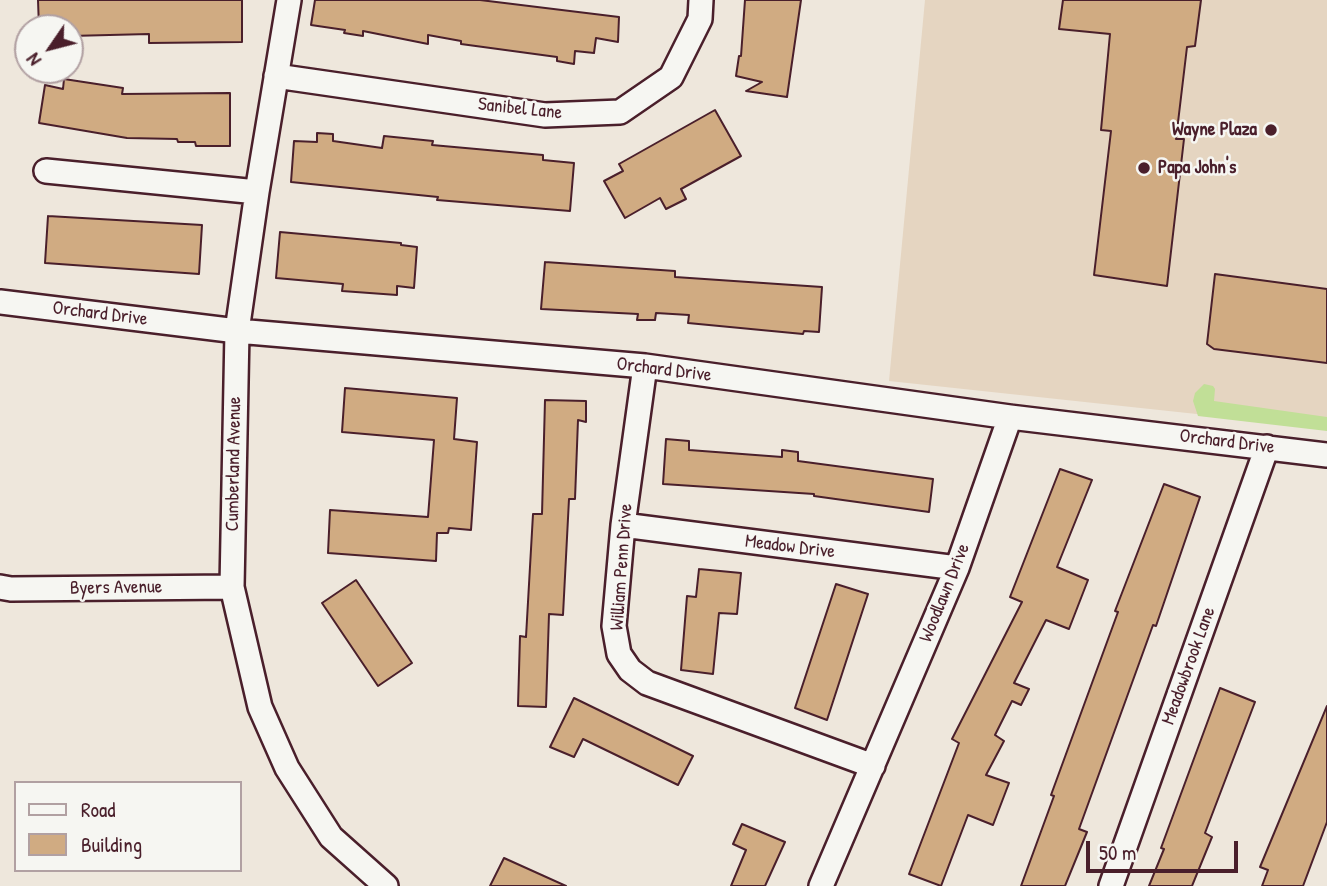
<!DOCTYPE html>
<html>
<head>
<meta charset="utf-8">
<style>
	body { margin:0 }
	#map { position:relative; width:1327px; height:886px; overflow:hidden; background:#eee7dc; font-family:"Patrick Hand",sans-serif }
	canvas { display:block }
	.legend { position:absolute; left:14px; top:781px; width:228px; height:91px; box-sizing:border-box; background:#f6f6f2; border:2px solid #b1a0a2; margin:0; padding:9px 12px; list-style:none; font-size:21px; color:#4a1f2b }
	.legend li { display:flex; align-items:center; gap:14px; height:35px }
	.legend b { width:35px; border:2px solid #b1a0a2 }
	.north { position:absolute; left:14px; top:14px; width:70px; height:70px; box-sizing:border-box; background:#f6f6f2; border:2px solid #b1a0a2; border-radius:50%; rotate:235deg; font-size:19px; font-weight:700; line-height:28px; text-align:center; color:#4a1f2b }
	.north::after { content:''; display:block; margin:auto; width:24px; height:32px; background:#4a1f2b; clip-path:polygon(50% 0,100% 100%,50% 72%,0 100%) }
	.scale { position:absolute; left:1086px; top:841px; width:152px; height:32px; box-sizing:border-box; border:4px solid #4a1f2b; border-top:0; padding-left:9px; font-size:21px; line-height:24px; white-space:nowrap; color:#4a1f2b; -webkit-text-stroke:5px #f6f6f2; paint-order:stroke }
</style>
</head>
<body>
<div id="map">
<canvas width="1327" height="886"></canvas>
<ul class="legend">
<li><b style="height:9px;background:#f6f6f2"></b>Road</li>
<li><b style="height:19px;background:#d0ab82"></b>Building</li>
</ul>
<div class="north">N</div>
<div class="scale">50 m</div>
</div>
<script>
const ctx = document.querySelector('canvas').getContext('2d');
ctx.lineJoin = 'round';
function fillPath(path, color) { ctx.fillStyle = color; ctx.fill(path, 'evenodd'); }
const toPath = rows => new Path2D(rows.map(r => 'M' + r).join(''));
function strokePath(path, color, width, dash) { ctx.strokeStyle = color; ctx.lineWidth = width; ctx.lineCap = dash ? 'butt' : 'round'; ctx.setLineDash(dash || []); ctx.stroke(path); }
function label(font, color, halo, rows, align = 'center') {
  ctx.font = font + ' "Patrick Hand",sans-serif'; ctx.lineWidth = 5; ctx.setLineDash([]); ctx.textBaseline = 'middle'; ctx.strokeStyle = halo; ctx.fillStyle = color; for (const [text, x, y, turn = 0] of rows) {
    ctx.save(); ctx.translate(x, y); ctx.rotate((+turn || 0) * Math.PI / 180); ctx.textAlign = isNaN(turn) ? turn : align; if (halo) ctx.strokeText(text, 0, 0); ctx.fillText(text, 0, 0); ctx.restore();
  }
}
const built = toPath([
	[925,0,1327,0,1327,428,889,381]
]);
const green = toPath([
	[1204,384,1213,386,1215,389,1214,401,1327,417,1327,431,1198,416,1193,401,1195,393]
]);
const building = toPath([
	[38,0,242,0,242,42,149,43,149,34,70,36,70,28,39,28,38,0],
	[315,0,480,0,619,17,618,42,596,38,594,53,575,51,574,64,557,61,557,57,461,44,461,41,428,35,428,44,363,31,363,36,344,33,345,30,311,25,315,0],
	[745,0,801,0,787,97,746,91,762,82,736,76,739,56,741,56,745,0],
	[1063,0,1201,0,1195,46,1187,47,1176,139,1184,139,1167,286,1094,275,1111,131,1101,130,1110,34,1059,29,1063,0],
	[64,79,123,88,122,94,230,93,230,146,196,146,195,142,178,142,177,139,127,138,39,123,45,85,63,89,64,79],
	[715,110,741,156,681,189,686,199,666,209,660,198,625,218,604,181,623,171,619,164,715,110],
	[317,133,333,134,333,141,382,148,384,136,433,141,432,145,543,155,543,160,574,163,570,211,437,200,438,197,291,182,294,141,317,142,317,133],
	[48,216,202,225,199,274,45,263,48,216],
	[280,232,401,243,401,245,417,247,414,288,397,286,397,295,342,291,343,284,276,278,280,232],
	[545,262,675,271,675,277,822,287,819,332,804,331,803,334,688,323,689,315,656,313,655,320,637,320,638,314,541,309,545,262],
	[1215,274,1327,289,1327,363,1214,349,1207,344,1215,274],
	[345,388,457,398,454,439,477,442,471,530,449,528,448,533,437,533,436,561,328,553,330,510,428,517,434,440,342,432,345,388],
	[545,400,586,401,586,422,578,420,575,499,569,499,563,615,549,614,546,707,518,706,520,636,526,637,533,514,542,514,545,400],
	[666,439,689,441,689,450,782,457,782,450,798,452,798,461,933,479,929,512,814,496,814,494,663,484,666,439],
	[1060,469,1092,480,1057,567,1088,580,1069,629,1046,620,1014,683,1029,689,1021,705,1012,701,995,735,1004,741,986,775,1009,783,993,825,968,815,941,886,909,874,959,743,952,739,1022,602,1010,597,1060,469],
	[1164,484,1200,497,1156,626,1153,625,1079,829,1087,832,1065,886,1021,886,1054,796,1051,795,1118,612,1115,611,1164,484],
	[699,569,741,573,737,614,719,613,713,674,681,670,687,596,696,597,699,569],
	[356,580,412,663,378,686,322,603,356,580],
	[836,584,868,594,827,720,795,708,836,584],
	[1220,688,1255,702,1205,833,1212,837,1192,886,1149,886,1164,849,1161,848,1220,688],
	[574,698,693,756,678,785,583,739,574,757,550,747,574,698],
	[1327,706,1327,822,1303,886,1262,886,1268,870,1260,867,1327,706],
	[742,824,785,842,765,886,731,886,746,850,733,844,742,824],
	[504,858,566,886,490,886,504,858]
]);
const street = toPath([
	[289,0,257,192,237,331,232,587,260,707,287,768,331,837,386,886],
	[276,76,545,115,620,112,671,77,700,19,701,0],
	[46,171,257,192],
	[0,302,237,331,645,366,1010,417,1327,455],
	[645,366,623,525,614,626,619,654,630,670,647,683,873,766],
	[623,525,957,568],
	[0,587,11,589,232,587],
	[821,886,957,568,1010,417],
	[1111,886,1267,447]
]);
const markers = [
	[1271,130,7,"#4a1f2b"],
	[1144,168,7,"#4a1f2b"]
];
const streetNames = [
	["Sanibel Lane",520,109,6],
	["Orchard Drive",100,314,7],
	["Orchard Drive",664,370,7],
	["Orchard Drive",1227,442,7],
	["Cumberland Avenue",234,464,-89],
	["Meadow Drive",790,547,7],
	["William Penn Drive",622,567,-86],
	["Byers Avenue",116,588,-1],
	["Woodlawn Drive",945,593,-68],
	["Meadowbrook Lane",1189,666,-70]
];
const poiNames = [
	["Wayne Plaza",1257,130],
	["Papa John's",1158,168,"left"]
];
fillPath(built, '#e5d5c1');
fillPath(green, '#c1df97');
fillPath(building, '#d0ab82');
strokePath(building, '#4a1f2b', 2);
strokePath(street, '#4a1f2b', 28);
strokePath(street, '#f6f6f2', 23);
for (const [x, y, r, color] of markers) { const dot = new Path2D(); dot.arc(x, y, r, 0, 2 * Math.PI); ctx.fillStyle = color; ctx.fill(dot); strokePath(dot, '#f6f6f2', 2.5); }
label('19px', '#4a1f2b', '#f6f6f2', streetNames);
label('bold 19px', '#4a1f2b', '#f6f6f2', poiNames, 'right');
</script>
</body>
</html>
